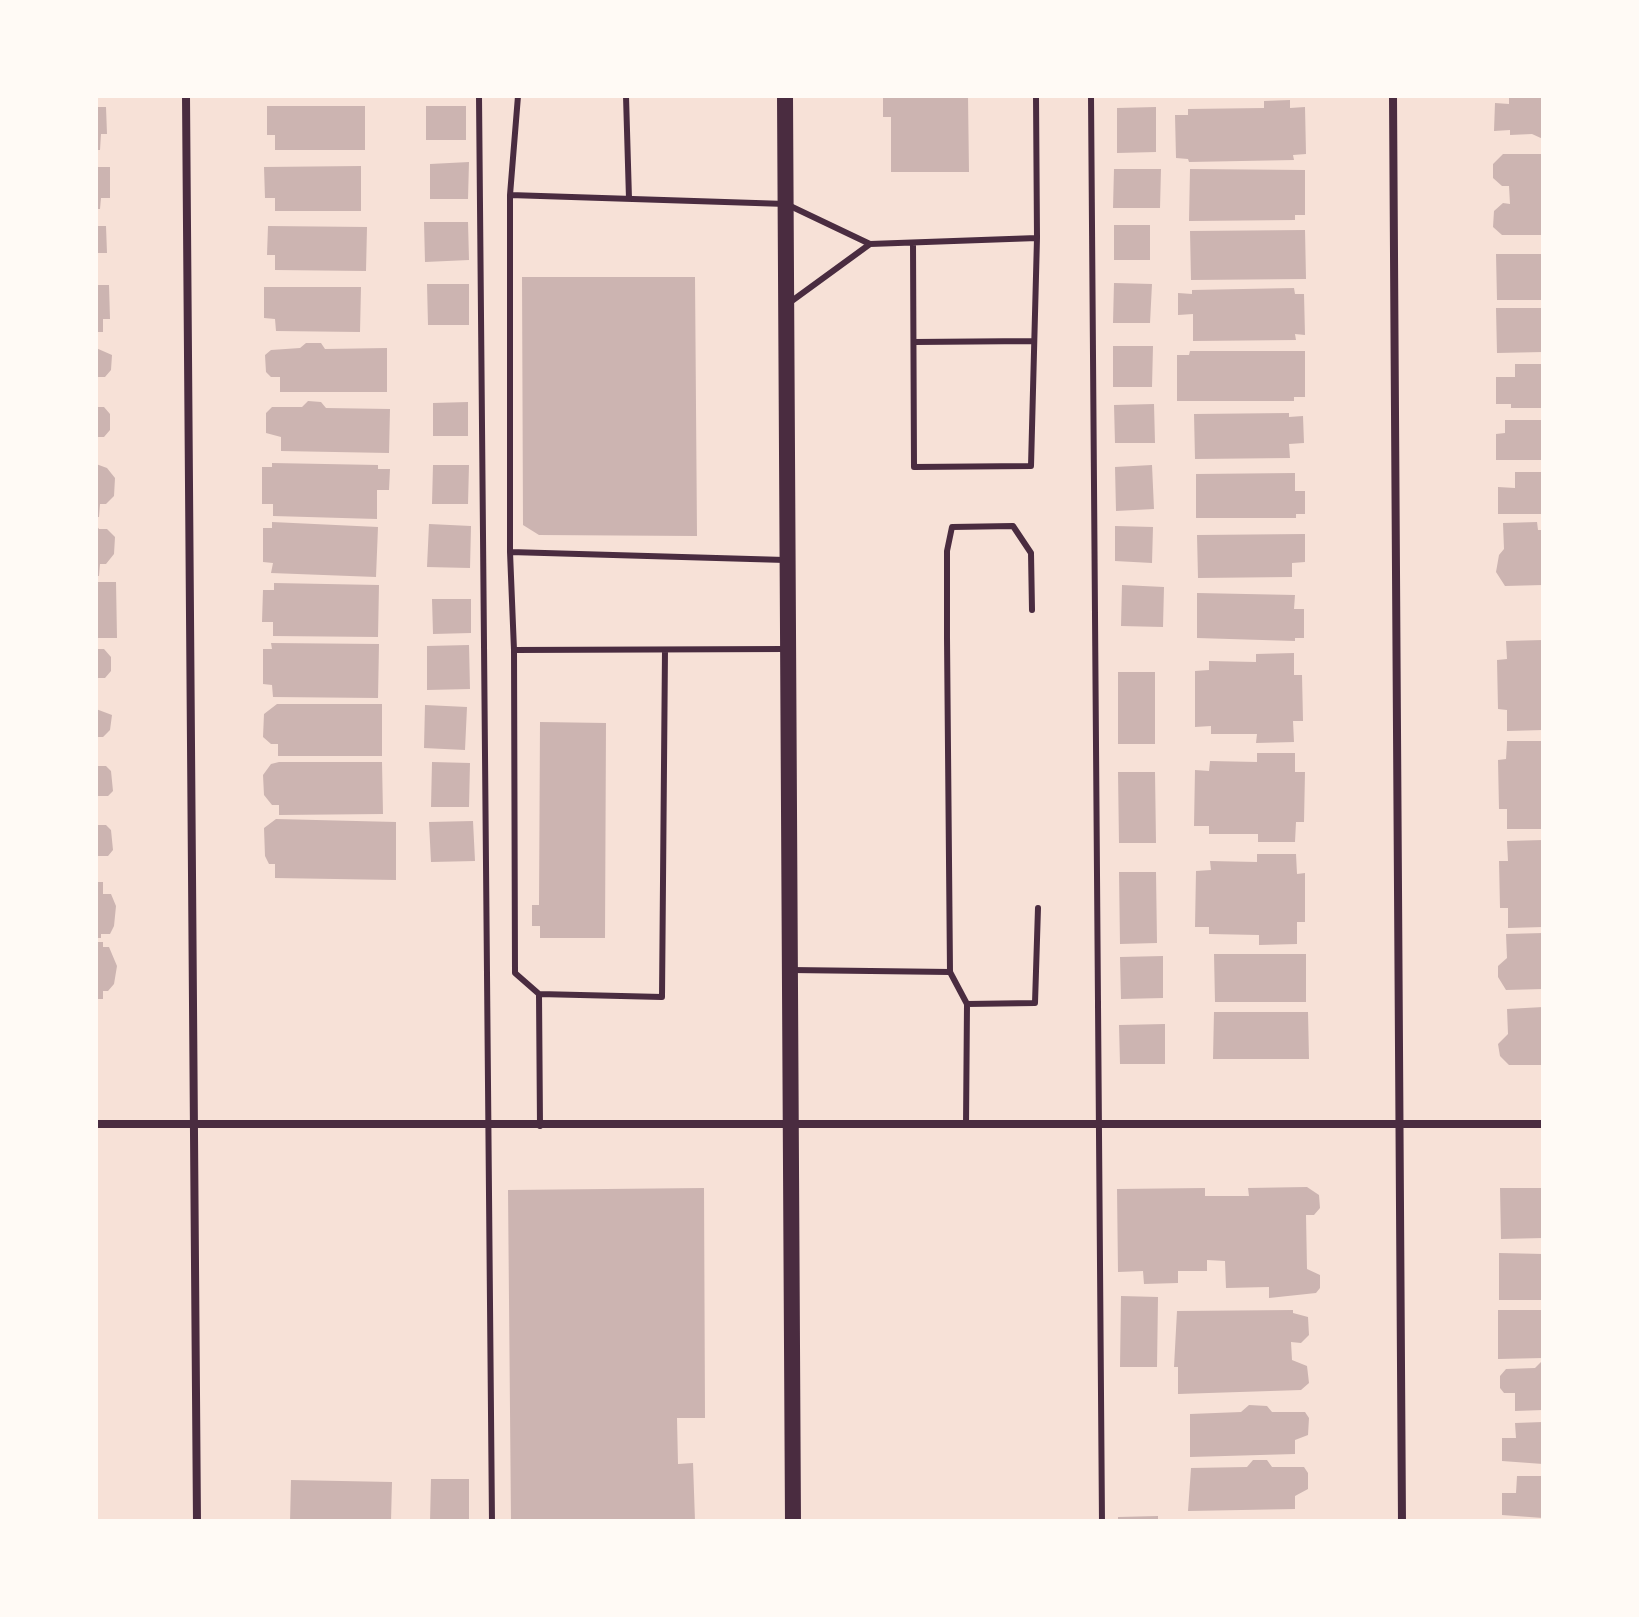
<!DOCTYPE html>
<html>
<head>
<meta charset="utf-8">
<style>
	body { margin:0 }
	#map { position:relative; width:1639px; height:1617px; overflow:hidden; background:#f7e1d7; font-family:"IBM Plex Sans",sans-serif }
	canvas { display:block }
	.frame { position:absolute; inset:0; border:98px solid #fffaf5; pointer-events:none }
</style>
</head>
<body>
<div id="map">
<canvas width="1639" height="1617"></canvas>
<div class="frame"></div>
</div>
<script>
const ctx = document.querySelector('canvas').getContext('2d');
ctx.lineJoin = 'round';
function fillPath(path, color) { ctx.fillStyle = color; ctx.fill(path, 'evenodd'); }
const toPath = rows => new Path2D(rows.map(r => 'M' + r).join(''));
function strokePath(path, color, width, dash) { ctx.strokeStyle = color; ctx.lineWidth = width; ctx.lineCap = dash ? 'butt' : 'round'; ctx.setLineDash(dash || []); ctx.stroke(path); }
const building = toPath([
	[883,96,968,96,969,172,891,172,891,117,883,117],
	[1509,96,1543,96,1543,139,1532,134,1510,135,1510,130,1494,131,1495,103,1509,104],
	[1290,100,1290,108,1305,107,1306,154,1293,155,1294,160,1189,162,1188,159,1176,158,1175,115,1188,115,1188,109,1264,108,1264,101],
	[267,106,365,106,365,150,275,150,275,135,267,135],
	[426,106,466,106,466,140,426,140],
	[96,107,106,107,107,134,101,134,100,150,96,150],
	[1156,107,1156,152,1117,153,1117,108],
	[1503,154,1543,154,1543,235,1502,235,1493,227,1494,211,1503,203,1510,204,1509,186,1502,186,1493,178,1493,164],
	[469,162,468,199,430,199,430,164],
	[361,166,361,211,275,211,275,198,265,198,264,167],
	[96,167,110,167,110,198,101,198,100,209,96,209],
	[1114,169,1161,169,1160,208,1113,208],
	[1190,169,1305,170,1305,215,1295,215,1295,220,1189,221],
	[424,222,468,222,469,260,425,262],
	[1114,225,1150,225,1150,260,1114,260],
	[96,226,106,226,107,253,96,253],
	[268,226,367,227,366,271,275,270,275,255,267,255],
	[1305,230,1306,279,1191,280,1190,231],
	[1496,254,1543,254,1543,300,1497,300],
	[522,277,695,277,697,536,539,535,523,525],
	[1114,283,1152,284,1150,323,1113,323],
	[427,284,469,284,469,325,428,325],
	[96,285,109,285,110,319,103,319,103,332,96,332],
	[264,287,361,287,360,332,276,331,275,319,264,318],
	[1294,288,1295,294,1304,294,1305,335,1295,334,1296,340,1193,341,1193,314,1178,315,1178,293,1192,294,1192,290],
	[1496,308,1543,308,1543,352,1497,353],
	[306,343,321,343,325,349,387,348,387,392,280,392,280,377,271,377,266,372,265,355,271,350,300,348],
	[1113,346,1153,346,1152,387,1113,387],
	[96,348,112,355,111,370,105,377,96,377],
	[1190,351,1305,351,1305,397,1294,397,1294,401,1177,401,1177,355,1189,355],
	[1515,364,1543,364,1543,408,1511,408,1511,404,1496,404,1496,377,1515,377],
	[308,401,321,402,326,408,390,409,389,453,281,451,281,437,266,433,266,413,272,407,302,407],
	[468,402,468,436,433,436,433,403],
	[1154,404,1155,443,1115,443,1114,405],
	[96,407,104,407,110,414,110,430,104,437,96,437],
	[1289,413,1289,417,1303,416,1304,443,1289,444,1290,458,1195,459,1194,414],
	[1505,420,1543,420,1543,460,1496,460,1496,434,1505,433],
	[272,463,378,465,378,469,390,469,389,490,377,490,377,519,273,516,273,504,262,504,262,467,272,467],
	[96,464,107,468,115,478,114,496,106,504,100,504,99,517,96,517],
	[433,465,469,465,468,504,432,504],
	[1152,465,1154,509,1116,511,1115,467],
	[1515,472,1543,472,1543,514,1498,514,1498,487,1515,488],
	[1295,473,1295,491,1305,491,1305,514,1296,514,1296,518,1196,518,1196,474],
	[272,522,378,527,376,577,271,573,273,563,263,562,263,528,272,528],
	[1537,522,1538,530,1543,530,1543,585,1505,586,1496,572,1499,555,1504,549,1503,523],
	[429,524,471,526,470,568,427,567],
	[96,525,99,529,107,529,115,537,114,554,106,564,100,564,99,576,96,576],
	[1115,526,1153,527,1152,563,1115,561],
	[1305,534,1305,562,1292,563,1292,577,1198,578,1197,535],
	[96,582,116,582,117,638,96,638],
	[274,583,379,585,378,637,273,636,273,622,262,622,263,590,274,590],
	[1122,585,1164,587,1163,627,1121,626],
	[1197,593,1295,595,1294,609,1304,609,1304,638,1295,638,1295,641,1197,638],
	[432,599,471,599,471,633,433,634],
	[1543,640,1543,730,1507,731,1507,710,1498,709,1497,660,1507,659,1506,641],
	[271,643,379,644,378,698,273,697,272,685,263,684,263,649,272,649],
	[469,645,470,689,427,690,427,646],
	[96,649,104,649,111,657,111,671,105,678,96,678],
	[1294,653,1294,675,1302,675,1303,721,1293,721,1294,742,1256,743,1257,734,1211,734,1211,726,1195,727,1195,671,1209,670,1209,661,1256,662,1256,654],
	[1118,672,1155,672,1155,744,1118,744],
	[277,704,382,704,382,756,278,756,278,744,271,744,263,737,264,714],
	[425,705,467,707,465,750,424,748],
	[96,709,112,715,110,730,103,737,96,737],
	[540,722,606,723,605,938,540,938,540,926,532,926,532,905,539,905],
	[1507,741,1543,741,1543,829,1507,829,1507,809,1499,809,1498,760,1506,759],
	[1257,753,1295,753,1295,772,1305,772,1304,822,1296,822,1295,842,1258,842,1258,834,1209,834,1209,826,1194,826,1195,770,1209,771,1210,761,1257,762],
	[279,762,382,762,383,814,279,815,279,805,272,805,264,795,263,775,271,764],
	[432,762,470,763,469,807,431,807],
	[96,766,106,766,111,771,113,791,108,796,96,796],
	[1118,772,1155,772,1156,843,1119,843],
	[276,819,396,822,396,880,275,878,275,864,269,864,265,856,264,828],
	[473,821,475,861,431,862,429,822],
	[96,825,106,825,111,830,113,850,108,856,96,856],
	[1543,840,1543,927,1508,928,1508,908,1500,908,1499,861,1508,861,1507,841],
	[1257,854,1296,854,1297,874,1305,873,1305,922,1297,922,1297,944,1259,945,1259,935,1209,934,1209,927,1195,927,1196,871,1211,870,1210,861,1257,862],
	[1119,872,1156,872,1157,943,1120,944],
	[96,882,103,882,103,894,111,894,116,906,114,926,110,934,101,934,101,938,96,938],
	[1543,933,1543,989,1506,990,1498,977,1498,966,1507,958,1506,934],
	[96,942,103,942,103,947,109,947,117,966,114,984,108,991,103,991,103,999,96,999],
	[1214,954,1306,954,1306,1002,1215,1002],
	[1163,956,1163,998,1121,999,1120,957],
	[1543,1007,1543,1065,1509,1065,1500,1056,1498,1044,1508,1034,1507,1009],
	[1214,1012,1308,1012,1309,1059,1213,1059],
	[1165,1024,1165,1064,1120,1064,1119,1025],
	[1307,1187,1319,1195,1320,1208,1314,1215,1306,1215,1307,1269,1320,1275,1320,1288,1316,1293,1269,1298,1269,1287,1226,1288,1225,1261,1207,1260,1207,1271,1178,1271,1178,1283,1144,1284,1143,1271,1118,1272,1117,1189,1205,1188,1205,1196,1249,1196,1248,1188],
	[704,1188,705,1418,677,1418,678,1464,693,1463,695,1521,511,1521,508,1190],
	[1500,1188,1543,1188,1543,1238,1501,1239],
	[1499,1253,1543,1254,1543,1300,1499,1300],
	[1121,1296,1158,1297,1157,1367,1120,1367],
	[1293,1310,1293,1313,1308,1317,1309,1335,1301,1343,1291,1342,1292,1360,1307,1366,1309,1383,1301,1390,1178,1394,1178,1367,1174,1367,1177,1311],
	[1498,1310,1543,1310,1543,1358,1498,1359],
	[1543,1360,1543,1410,1515,1411,1515,1393,1504,1393,1500,1388,1500,1376,1506,1369,1535,1368],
	[1249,1405,1267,1406,1272,1412,1305,1412,1309,1418,1308,1435,1295,1440,1295,1454,1190,1457,1190,1414,1241,1412],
	[1543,1422,1543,1464,1502,1461,1502,1438,1516,1438,1515,1423],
	[1253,1460,1267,1460,1272,1467,1304,1467,1308,1473,1308,1489,1295,1496,1295,1509,1188,1511,1191,1468,1247,1467],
	[1517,1476,1543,1476,1543,1518,1502,1515,1502,1493,1516,1493],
	[431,1479,469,1479,469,1521,430,1521],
	[291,1480,392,1482,391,1521,290,1521],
	[1158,1516,1158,1521,1118,1521,1118,1517]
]);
const service = toPath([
	[479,96,492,1521],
	[518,96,510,195,510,552,785,560],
	[626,96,629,199],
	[1036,96,1037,238],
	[1091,96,1102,1521],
	[510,195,786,204,870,244,1037,238,1031,466,914,467,913,243],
	[789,303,870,244],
	[914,342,1034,341],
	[510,552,514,650,785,649],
	[514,650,515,973,539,994],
	[791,970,950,972,947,638,947,551,952,527,1013,526,1031,553,1032,610],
	[950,972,967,1004],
	[966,1125,967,1004,1035,1003,1038,908],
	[540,1126,539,994,662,997,665,650]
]);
const minor = toPath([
	[186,96,197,1521],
	[1393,96,1402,1521],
	[96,1124,1543,1124]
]);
const secondary = toPath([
	[785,96,793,1521]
]);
fillPath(building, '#ccb4b1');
strokePath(service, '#4a2c40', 6);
strokePath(minor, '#4a2c40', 8);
strokePath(secondary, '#4a2c40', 16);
</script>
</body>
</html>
